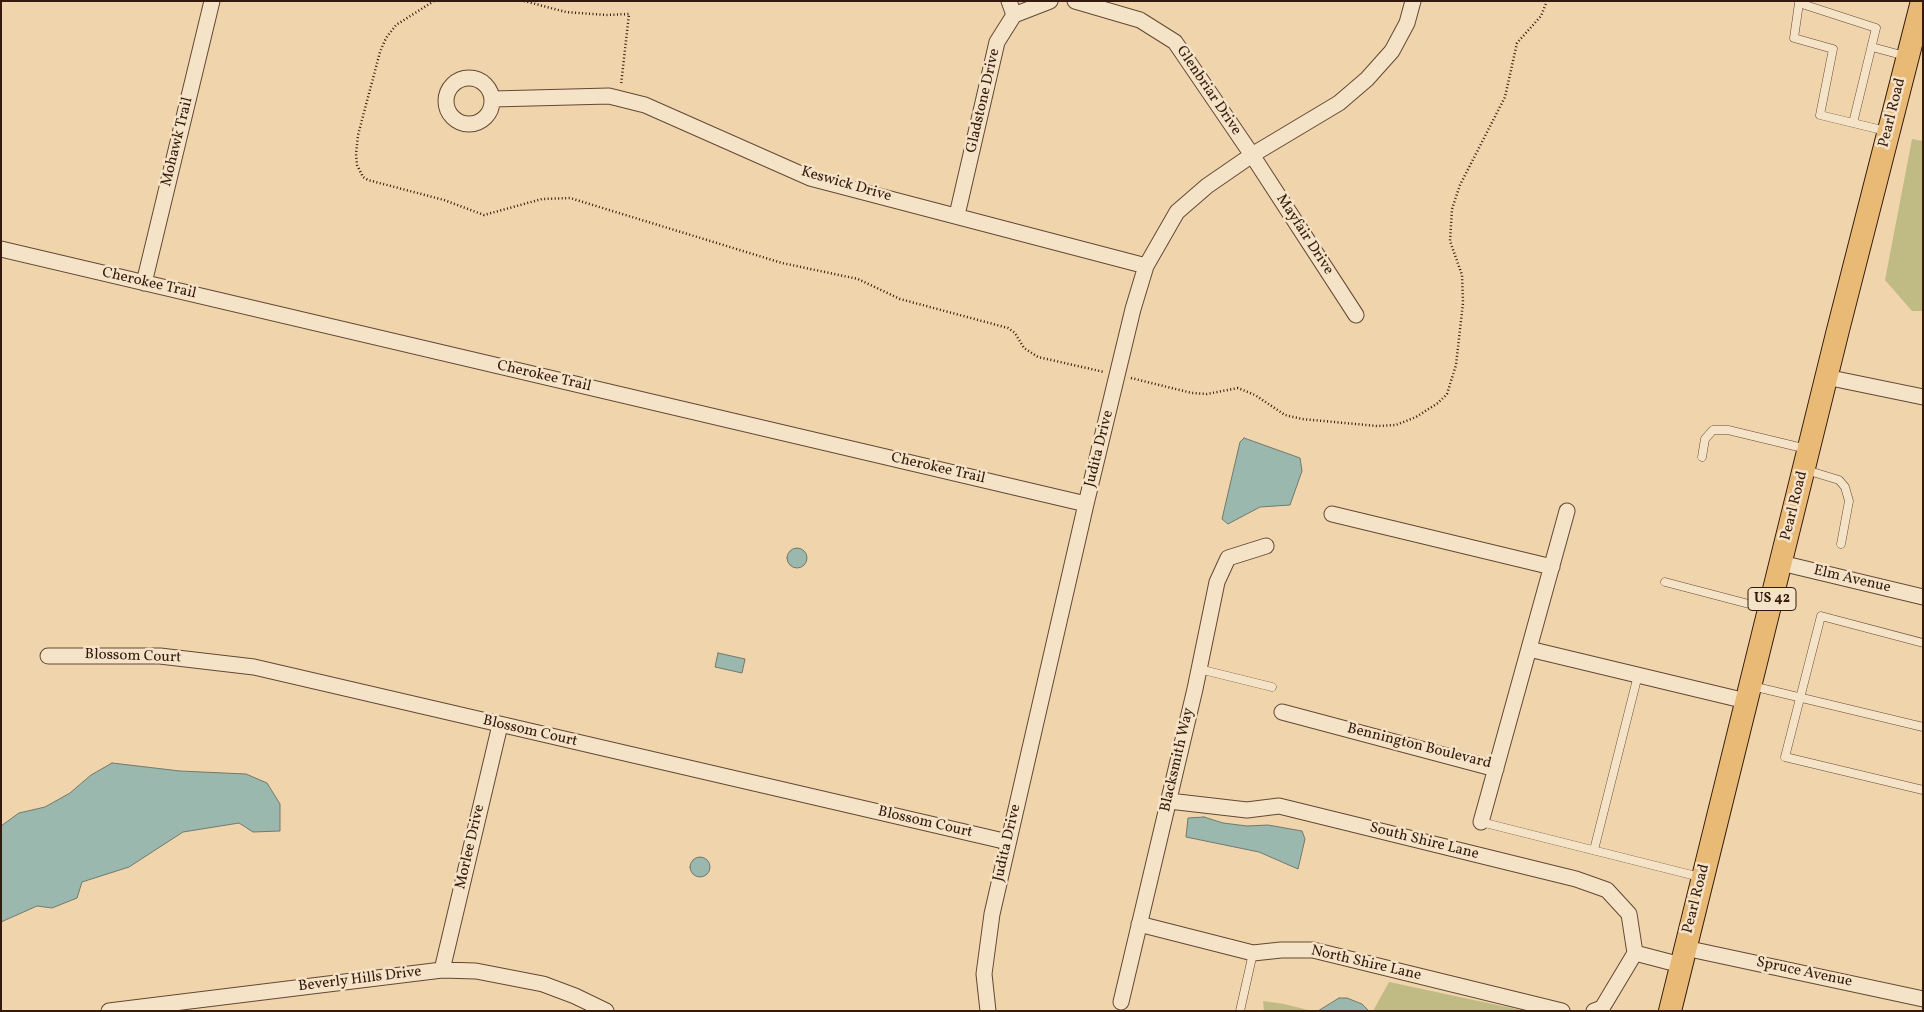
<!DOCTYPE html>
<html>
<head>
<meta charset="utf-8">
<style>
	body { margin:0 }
	#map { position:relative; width:1924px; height:1012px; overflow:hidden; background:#f0d4ab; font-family:Vollkorn,serif }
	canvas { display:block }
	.frame { position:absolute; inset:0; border:2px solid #34190c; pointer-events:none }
</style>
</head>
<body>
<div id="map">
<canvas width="1924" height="1012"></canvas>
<div class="frame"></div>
</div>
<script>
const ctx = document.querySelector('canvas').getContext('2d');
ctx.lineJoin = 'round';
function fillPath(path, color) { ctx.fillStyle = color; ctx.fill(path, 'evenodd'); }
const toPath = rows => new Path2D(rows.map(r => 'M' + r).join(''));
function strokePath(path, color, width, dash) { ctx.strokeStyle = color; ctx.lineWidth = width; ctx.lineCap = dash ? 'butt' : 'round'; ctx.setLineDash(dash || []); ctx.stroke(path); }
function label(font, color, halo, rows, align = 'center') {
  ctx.font = font + ' Vollkorn,serif'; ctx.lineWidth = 5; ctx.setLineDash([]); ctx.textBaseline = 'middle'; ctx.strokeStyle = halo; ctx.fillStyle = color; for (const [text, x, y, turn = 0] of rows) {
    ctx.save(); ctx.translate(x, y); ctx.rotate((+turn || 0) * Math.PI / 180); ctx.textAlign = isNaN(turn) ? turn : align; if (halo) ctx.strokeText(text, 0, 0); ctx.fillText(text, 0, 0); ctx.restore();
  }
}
const green = toPath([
	[1912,139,1923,141,1923,311,1912,311,1885,280],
	[1389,982,1521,1010,1521,1011,1373,1011],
	[1263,1001,1284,1004,1312,1011,1264,1011]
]);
const water = toPath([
	[1244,438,1300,458,1302,471,1290,505,1260,507,1228,524,1222,519,1240,442,1244,438],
	'787 558a10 10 0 1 1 20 0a10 10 0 1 1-20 0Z',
	[718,653,745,659,742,673,715,667,718,653],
	[112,763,180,771,246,774,267,783,280,804,280,831,253,832,239,823,183,832,129,867,82,882,77,898,52,908,37,906,1,922,1,826,19,813,45,807,70,793,91,775,112,763],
	[1204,817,1223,823,1247,826,1268,825,1302,831,1305,839,1298,869,1259,852,1186,837,1188,818,1204,817],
	'690 867a10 10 0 1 1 20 0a10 10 0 1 1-20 0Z',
	[1339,998,1347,998,1362,1004,1369,1011,1318,1011,1339,998]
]);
const path = toPath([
	[434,1,396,25,386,38,380,52,358,135,356,154,357,165,363,177,368,180,444,200,484,215,542,199,570,198,782,263,858,279,900,299,1008,328,1015,333,1024,348,1038,357,1104,372],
	[524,1,566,12,606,15,629,14,621,85],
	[1131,378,1192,393,1207,394,1238,388,1255,395,1285,415,1302,419,1377,426,1396,425,1416,417,1438,403,1447,394,1456,365,1463,303,1462,275,1450,241,1452,209,1460,185,1505,97,1517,43,1541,16,1547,1]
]);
const lane = toPath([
	[1799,1,1799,3,1876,28,1853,123,1886,131],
	[1799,3,1794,38,1833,49,1820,115,1853,123],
	[1872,47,1905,56],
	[1702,457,1705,439,1713,430,1728,430,1807,449],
	[1806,470,1839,480,1845,487,1849,501,1841,544],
	[1665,582,1768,609],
	[1923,643,1821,616,1785,757,1923,790],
	[1199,669,1272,687],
	[1752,686,1923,727],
	[1481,822,1700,877],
	[1594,850,1638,675],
	[1240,1011,1253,953]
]);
const street = toPath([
	[1009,1,1014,15],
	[1075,1,1140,20,1175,42,1252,155,1356,315],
	'446 101a23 23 0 1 1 46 0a23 23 0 1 1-46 0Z',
	[493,99,609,96,645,105,810,178,1146,266],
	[957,215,997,42,1014,15,1050,1],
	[1,249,1086,504],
	[144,283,212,1],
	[1826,377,1923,397],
	[1332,514,1552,567],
	[1781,563,1923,597],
	[1529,649,1746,701],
	[48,656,160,656,254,667,1008,842],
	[1282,712,1496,769],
	[1169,801,1247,810,1279,806,1576,879,1607,890,1629,914,1635,953],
	[1481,822,1567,511],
	[1139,924,1253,953,1281,950,1313,950,1562,1011],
	[1685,948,1923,999],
	[442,970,500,725],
	[1121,1002,1195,689,1217,582,1228,558,1266,546],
	[109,1011,442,970,476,971,543,984,575,996,606,1011],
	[988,1011,984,974,992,914,1086,504,1133,309,1146,266,1177,212,1207,186,1252,155,1339,103,1367,79,1392,51,1407,23,1413,1],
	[1594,1011,1602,1008,1635,953,1681,965]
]);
const primary = toPath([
	[1670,1011,1837,334,1922,1]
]);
const shields = [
	[1772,599,48]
];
const shieldNames = [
	["US 42",1772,599]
];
const streetNames = [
	["Glenbriar Drive",1208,91,56],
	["Gladstone Drive",984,101,-77],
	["Pearl Road",1893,113,-76],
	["Mohawk Trail",178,142,-76],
	["Keswick Drive",846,185,16],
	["Mayfair Drive",1304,235,57],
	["Cherokee Trail",149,284,13],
	["Cherokee Trail",544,377,13],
	["Judita Drive",1100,449,-76],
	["Cherokee Trail",938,469,13],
	["Pearl Road",1795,506,-76],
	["Elm Avenue",1852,580,13],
	["Blossom Court",133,657,2],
	["Blossom Court",530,732,13],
	["Bennington Boulevard",1419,747,14],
	["Blacksmith Way",1178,760,-77],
	["Blossom Court",925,823,13],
	["South Shire Lane",1424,842,14],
	["Judita Drive",1008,843,-77],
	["Morlee Drive",471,847,-77],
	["Pearl Road",1697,899,-76],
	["North Shire Lane",1366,964,13],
	["Spruce Avenue",1804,973,12],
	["Beverly Hills Drive",360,980,-7]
];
fillPath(green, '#c0bb84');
fillPath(water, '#9ab8ad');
strokePath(water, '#71786d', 1);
strokePath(lane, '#634834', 9);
strokePath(street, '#634834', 17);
strokePath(primary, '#34190c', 24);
strokePath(path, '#34190c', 2.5, [1, 2.5]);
strokePath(lane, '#f5e3c8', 8);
strokePath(street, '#f5e3c8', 15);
strokePath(primary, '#e8ba76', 22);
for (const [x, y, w] of shields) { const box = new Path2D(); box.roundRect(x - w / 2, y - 11.5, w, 23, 4); ctx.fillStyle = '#f5e3c8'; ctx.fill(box); strokePath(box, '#34190c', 1); }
label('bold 14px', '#34190c', null, shieldNames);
label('15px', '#34190c', '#f5e3c8', streetNames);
</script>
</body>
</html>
